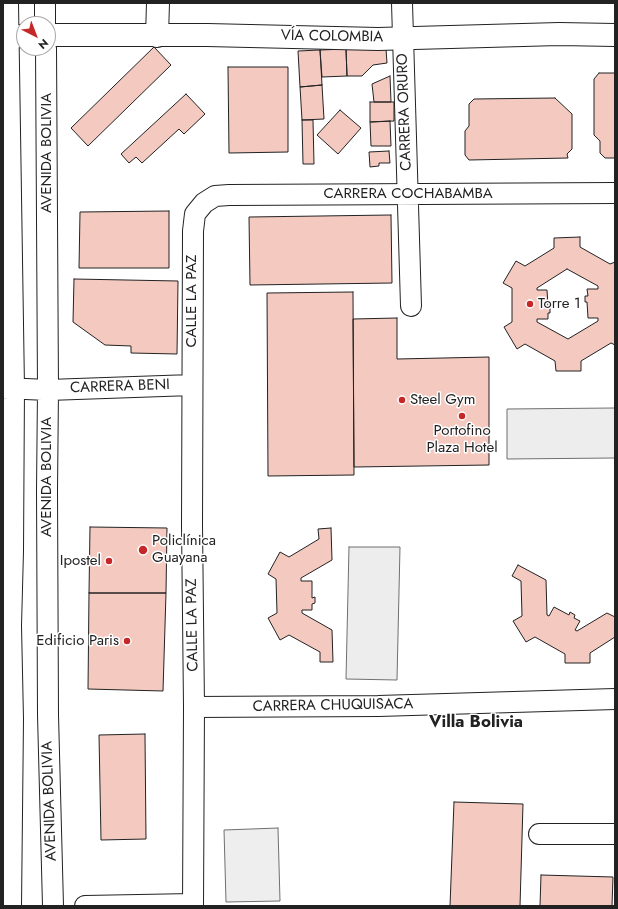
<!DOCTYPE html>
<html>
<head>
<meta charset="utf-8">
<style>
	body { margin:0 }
	#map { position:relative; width:618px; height:909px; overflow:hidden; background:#fff; font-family:Jost,sans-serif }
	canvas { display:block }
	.frame { position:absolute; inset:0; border:4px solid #222; pointer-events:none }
	.north { position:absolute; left:16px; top:16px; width:40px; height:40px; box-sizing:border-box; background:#fff; border:1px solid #a7a7a7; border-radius:50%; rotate:138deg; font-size:11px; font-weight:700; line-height:16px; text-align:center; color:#222 }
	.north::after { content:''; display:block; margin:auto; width:14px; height:18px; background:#c62828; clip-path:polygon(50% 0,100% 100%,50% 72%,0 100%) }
</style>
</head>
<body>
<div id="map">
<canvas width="618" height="909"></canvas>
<div class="frame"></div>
<div class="north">N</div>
</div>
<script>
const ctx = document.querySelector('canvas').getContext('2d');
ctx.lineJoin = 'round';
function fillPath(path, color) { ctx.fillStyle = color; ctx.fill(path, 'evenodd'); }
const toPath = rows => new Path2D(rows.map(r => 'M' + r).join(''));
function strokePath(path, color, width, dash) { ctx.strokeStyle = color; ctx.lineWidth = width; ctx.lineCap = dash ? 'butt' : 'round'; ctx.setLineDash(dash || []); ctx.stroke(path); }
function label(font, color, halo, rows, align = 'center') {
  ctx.font = font + ' Jost,sans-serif'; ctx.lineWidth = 3; ctx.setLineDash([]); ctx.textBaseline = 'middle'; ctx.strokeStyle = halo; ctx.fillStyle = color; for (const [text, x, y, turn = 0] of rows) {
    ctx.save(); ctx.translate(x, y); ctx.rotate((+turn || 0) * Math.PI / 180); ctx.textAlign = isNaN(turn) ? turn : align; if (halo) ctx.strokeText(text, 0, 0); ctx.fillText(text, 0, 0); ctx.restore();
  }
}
const green = toPath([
	[278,828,280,901,226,902,224,830,278,828]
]);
const parking = toPath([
	[615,408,615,458,507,459,507,409,615,408],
	[349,547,400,547,397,680,346,679,349,547]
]);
const building = toPath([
	[154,47,171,65,88,146,71,128,154,47],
	[346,49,347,76,322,77,320,50,346,49],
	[346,49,386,49,387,63,373,65,362,76,347,76,346,49],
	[320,50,322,85,300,87,298,51,320,50],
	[228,67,288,67,288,152,229,153,228,67],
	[599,73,615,73,615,158,605,158,600,153,600,141,594,135,594,79,599,73],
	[390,76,391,102,374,102,372,84,390,76],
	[322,85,324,119,302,120,300,87,322,85],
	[186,94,205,114,184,134,179,129,142,163,136,157,129,163,121,154,186,94],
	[555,98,572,114,572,149,567,154,568,158,469,160,465,155,465,131,469,126,469,104,474,99,555,98],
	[370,102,394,102,394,121,370,122,370,102],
	[340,110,361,128,338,154,317,135,340,110],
	[302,120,313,120,314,164,303,164,302,120],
	[390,121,391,146,371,146,370,122,390,121],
	[389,151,390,163,379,163,379,166,370,167,369,152,389,151],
	[169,211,169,268,79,268,80,212,169,211],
	[391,215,392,283,250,285,249,217,391,215],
	[580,237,580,247,610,264,615,262,615,345,611,343,581,361,581,371,556,371,555,361,525,344,517,349,504,327,512,322,512,288,503,283,516,261,525,266,554,248,554,238,580,237],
	[567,269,598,286,598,289,587,289,588,296,585,296,585,302,587,302,588,318,598,318,598,321,568,339,537,322,537,319,548,319,548,313,550,313,550,306,548,306,547,290,537,290,537,288,567,269],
	[74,279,178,281,177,354,131,353,131,346,105,345,73,322,74,279],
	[353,292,354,475,268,476,267,293,353,292],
	[397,318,397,359,489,357,489,465,354,467,353,319,397,318],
	[90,527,167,528,166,593,89,593,90,527],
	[331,528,332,560,301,578,301,581,312,581,312,598,315,597,315,603,312,604,312,610,302,610,302,613,332,630,333,662,320,662,320,652,289,635,280,640,268,618,277,613,276,579,268,574,280,552,289,557,319,539,318,529,331,528],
	[518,565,546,580,547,615,549,616,554,607,569,615,570,612,575,615,574,618,580,621,575,630,577,631,607,613,615,617,615,637,590,653,590,663,565,663,565,654,535,637,526,642,513,621,522,616,521,581,512,576,518,565],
	[89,593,166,593,163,691,88,689,89,593],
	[145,734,146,839,101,840,99,735,145,734],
	[454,802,523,804,520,906,450,906,454,802],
	[541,875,613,877,612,906,540,906,541,875]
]);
const minor = toPath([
	[8,3,14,388,13,551,11,626,13,719,11,906],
	[45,3,45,24],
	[402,3,411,306],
	[46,48,48,390,47,490,48,715,53,906],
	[3,388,48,390,192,385],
	[194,707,378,706,615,699],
	[539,834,615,834],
	[85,906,193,904],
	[193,906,194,707,192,524,193,231,195,214,204,203,215,196,229,195,615,193]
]);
const major = toPath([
	[48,35,207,35,378,39,559,34,615,35],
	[157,36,158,3],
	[3,37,24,36]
]);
const markers = [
	[530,304,4,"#c62828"],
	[402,400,4,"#c62828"],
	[462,416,4,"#c62828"],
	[143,550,5,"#c62828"],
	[109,561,4,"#c62828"],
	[127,641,4,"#c62828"]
];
const streetNames = [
	["VÍA COLOMBIA",332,37,1],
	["CARRERA ORURO",405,112,-92],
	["AVENIDA BOLIVIA",47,153,-90],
	["CARRERA COCHABAMBA",408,194],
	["CALLE LA PAZ",192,301,-90],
	["CARRERA BENI",120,387,-2],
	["AVENIDA BOLIVIA",47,477,-90],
	["CALLE LA PAZ",193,625,-91],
	["CARRERA CHUQUISACA",333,706,-1],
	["AVENIDA BOLIVIA",50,801,-92]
];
const poiNames = [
	["Torre 1",538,304],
	["Steel Gym",410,400],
	["Portofino",462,431,"center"],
	["Plaza Hotel",462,448,"center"],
	["Policlínica",152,541],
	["Guayana",152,558],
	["Ipostel",101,561,"right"],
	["Edificio Paris",119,641,"right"]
];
const quarterNames = [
	["Villa Bolivia",476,723]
];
fillPath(green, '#eee');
strokePath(green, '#6f6f6f', 1);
fillPath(parking, '#ededed');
strokePath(parking, '#6f6f6f', 1);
fillPath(building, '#f3c9c0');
strokePath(building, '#222', 1);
strokePath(minor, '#222', 22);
strokePath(major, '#222', 24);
strokePath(minor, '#fff', 20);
strokePath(major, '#fff', 22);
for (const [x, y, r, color] of markers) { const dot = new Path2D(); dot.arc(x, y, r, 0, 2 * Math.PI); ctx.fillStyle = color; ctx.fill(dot); strokePath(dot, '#fff', 1.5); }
label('15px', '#222', '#fff', streetNames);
label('15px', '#222', '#fff', poiNames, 'left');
label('bold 17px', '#222', '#fff', quarterNames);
</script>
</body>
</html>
